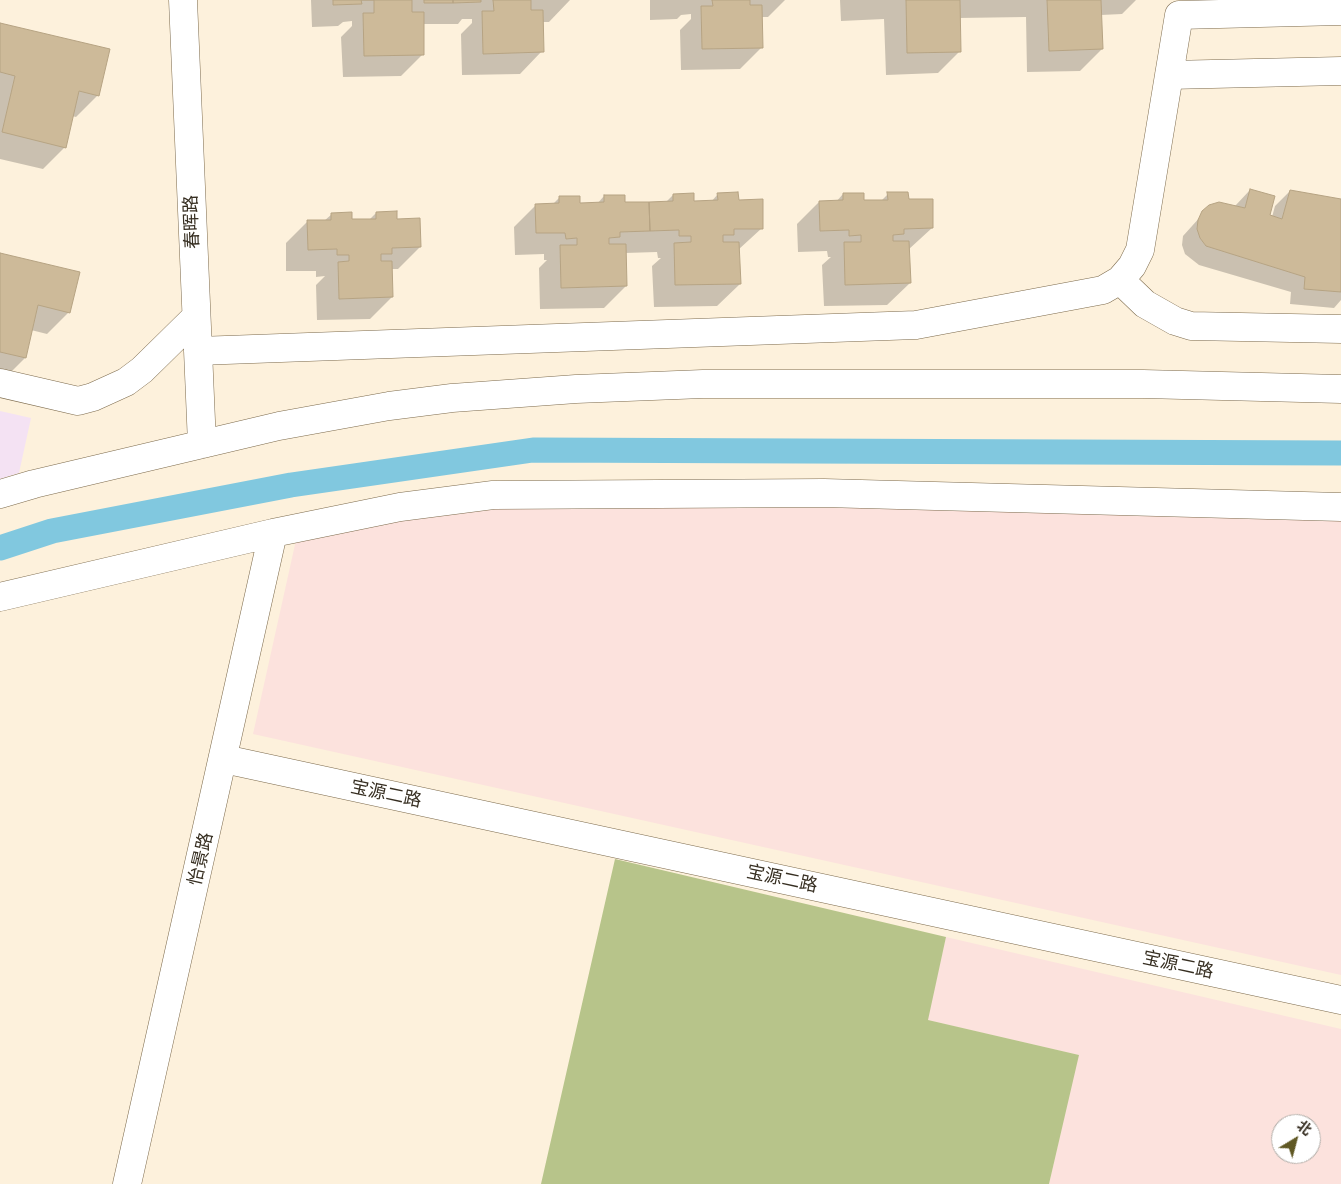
<!DOCTYPE html>
<html>
<head>
<meta charset="utf-8">
<style>
	body { margin:0 }
	#map { position:relative; width:1341px; height:1184px; overflow:hidden; background:#fdf1dc; font-family:Montserrat,"Noto Sans SC",sans-serif }
	canvas { display:block }
	.north { position:absolute; left:1271px; top:1114px; width:50px; height:50px; box-sizing:border-box; background:#fff; border:1px solid #afaba6; border-radius:50%; rotate:37deg; font-size:14px; font-weight:700; line-height:20px; text-align:center; color:#362e21 }
	.north::after { content:''; display:block; margin:auto; width:18px; height:22px; background:#605824; clip-path:polygon(50% 0,100% 100%,50% 72%,0 100%) }
</style>
</head>
<body>
<div id="map">
<canvas width="1341" height="1184"></canvas>
<div class="north">北</div>
</div>
<script>
const ctx = document.querySelector('canvas').getContext('2d');
ctx.lineJoin = 'round';
function fillPath(path, color) { ctx.fillStyle = color; ctx.fill(path, 'evenodd'); }
const toPath = rows => new Path2D(rows.map(r => 'M' + r).join(''));
function strokePath(path, color, width, dash) { ctx.strokeStyle = color; ctx.lineWidth = width; ctx.lineCap = dash ? 'butt' : 'round'; ctx.setLineDash(dash || []); ctx.stroke(path); }
function label(font, color, halo, rows, align = 'center') {
  ctx.font = font + ' Montserrat,"Noto Sans SC",sans-serif'; ctx.lineWidth = 4; ctx.setLineDash([]); ctx.textBaseline = 'middle'; ctx.strokeStyle = halo; ctx.fillStyle = color; for (const [text, x, y, turn = 0] of rows) {
    ctx.save(); ctx.translate(x, y); ctx.rotate((+turn || 0) * Math.PI / 180); ctx.textAlign = isNaN(turn) ? turn : align; if (halo) ctx.strokeText(text, 0, 0); ctx.fillText(text, 0, 0); ctx.restore();
  }
}
const commercial = toPath([
	[0,411,31,418,19,473,0,479]
]);
const industrial = toPath([
	[824,504,1341,518,1341,975,253,734,296,540,402,518,494,506],
	[946,937,1341,1029,1341,1184,1049,1184,1078,1055,927,1020],
	[1281,1124,1311,1124,1311,1154,1281,1154]
]);
const forest = toPath([
	[615,859,946,937,928,1020,1079,1055,1049,1184,541,1184]
]);
const shadow = toPath([
	[311,0,570,0,549,22,542,22,542,51,520,74,462,75,461,34,472,23,472,19,462,19,458,24,422,24,423,54,401,76,343,77,341,37,352,26,352,21,343,22,338,26,312,27],
	[650,0,785,0,768,17,761,17,762,47,740,69,681,70,680,30,691,19,691,14,681,15,677,19,650,20],
	[840,0,1136,0,1122,14,1101,15,1102,49,1080,71,1027,72,1026,17,959,18,960,51,938,73,886,75,884,19,841,21],
	[0,24,98,95,76,117,72,116,65,147,43,169,0,159],
	[1250,190,1268,216,1272,217,1275,206,1290,191,1327,199,1341,199,1341,300,1334,308,1290,304,1291,292,1199,265,1185,254,1182,245,1183,236,1210,206,1235,206],
	[718,194,737,201,762,228,738,250,740,284,717,306,654,307,652,266,661,258,658,258,657,252,625,253,626,286,604,308,540,309,539,268,547,260,544,260,544,254,515,255,514,227,536,205,552,205,560,197,579,204,597,204,604,196,624,204,666,202,673,195,693,202,711,202],
	[843,194,863,201,881,201,888,194,907,200,932,228,908,250,910,283,887,305,824,306,822,265,831,257,828,257,827,251,798,252,797,224,819,202,836,202],
	[376,213,395,220,420,247,398,269,391,269,392,297,370,319,317,320,316,285,325,276,316,277,316,271,286,271,286,243,308,221,324,221,332,214,351,221,369,220],
	[0,254,69,312,47,334,31,330,25,358,3,380,0,379]
]);
const canal = toPath([
	[0,548,52,531,291,485,533,450,1341,453]
]);
const building = toPath([
	[333,0,412,0,412,12,424,12,424,55,364,56,363,13,374,13,374,0,361,0,362,4,333,5,333,0],
	[424,0,453,0,453,3,424,3,424,0],
	[453,0,481,0,481,2,453,3,453,0],
	[493,0,531,0,531,10,543,10,544,52,483,54,482,11,494,11,493,0],
	[712,0,750,0,750,5,762,5,763,48,702,49,701,6,713,6,712,0],
	[906,0,960,0,961,52,907,53,906,0],
	[1047,0,1101,0,1103,49,1049,51,1047,0],
	[0,23,110,49,99,96,79,91,66,148,2,132,15,76,0,72,0,23],
	[1250,189,1275,196,1270,215,1282,219,1290,190,1341,199,1341,292,1304,289,1305,277,1206,246,1200,238,1197,229,1198,220,1202,211,1209,205,1219,202,1245,208,1250,189],
	[738,192,739,200,763,199,763,229,734,229,734,235,723,235,723,242,739,242,741,284,675,285,674,243,691,242,691,236,679,236,679,230,650,231,649,202,673,201,673,194,694,193,694,201,718,200,717,193,738,192],
	[887,192,908,192,909,199,933,199,933,228,904,229,904,234,893,235,893,241,909,241,911,283,845,285,844,242,861,242,861,235,849,236,849,230,820,231,819,201,843,200,843,193,864,193,864,200,888,200,887,192],
	[604,195,625,195,625,202,649,202,650,231,620,232,620,237,609,238,609,244,626,244,627,286,561,288,560,245,577,245,577,238,566,239,565,233,536,233,535,204,559,203,559,196,580,196,580,203,604,202,604,195],
	[397,211,397,219,420,218,421,247,392,248,392,254,381,254,381,261,392,261,393,297,339,299,338,262,349,261,349,255,337,255,337,249,308,250,307,220,331,220,331,213,352,212,352,219,376,219,376,212,397,211],
	[0,253,80,272,70,313,38,305,26,358,0,352,0,253]
]);
const minor = toPath([
	[183,0,202,444],
	[1169,75,1341,71],
	[1120,280,1145,304,1175,321,1191,326,1341,329],
	[198,351,916,325,1103,290,1120,280,1132,266,1140,250,1179,15,1341,11],
	[0,383,78,401,93,397,126,382,142,370,196,317],
	[0,494,34,484,279,426,389,406,452,398,576,389,703,384,1143,384,1341,389],
	[0,597,273,533,400,507,493,495,824,493,1341,507],
	[224,759,1341,1000],
	[127,1184,273,533]
]);
const streetNames = [
	["春晖路",192,222,-92],
	["宝源二路",386,794,12],
	["怡景路",201,859,-77],
	["宝源二路",782,879,12],
	["宝源二路",1178,965,12]
];
fillPath(commercial, '#f4e2f3');
fillPath(industrial, '#fce2dd');
fillPath(forest, '#b7c48a');
fillPath(shadow, '#0003');
strokePath(canal, '#81c8df', 25);
fillPath(building, '#cdba99');
strokePath(building, '#b6a383', 1);
strokePath(minor, '#7d6b4d', 29);
strokePath(minor, '#fff', 28);
label('18px', '#362e21', '#fff', streetNames);
</script>
</body>
</html>
